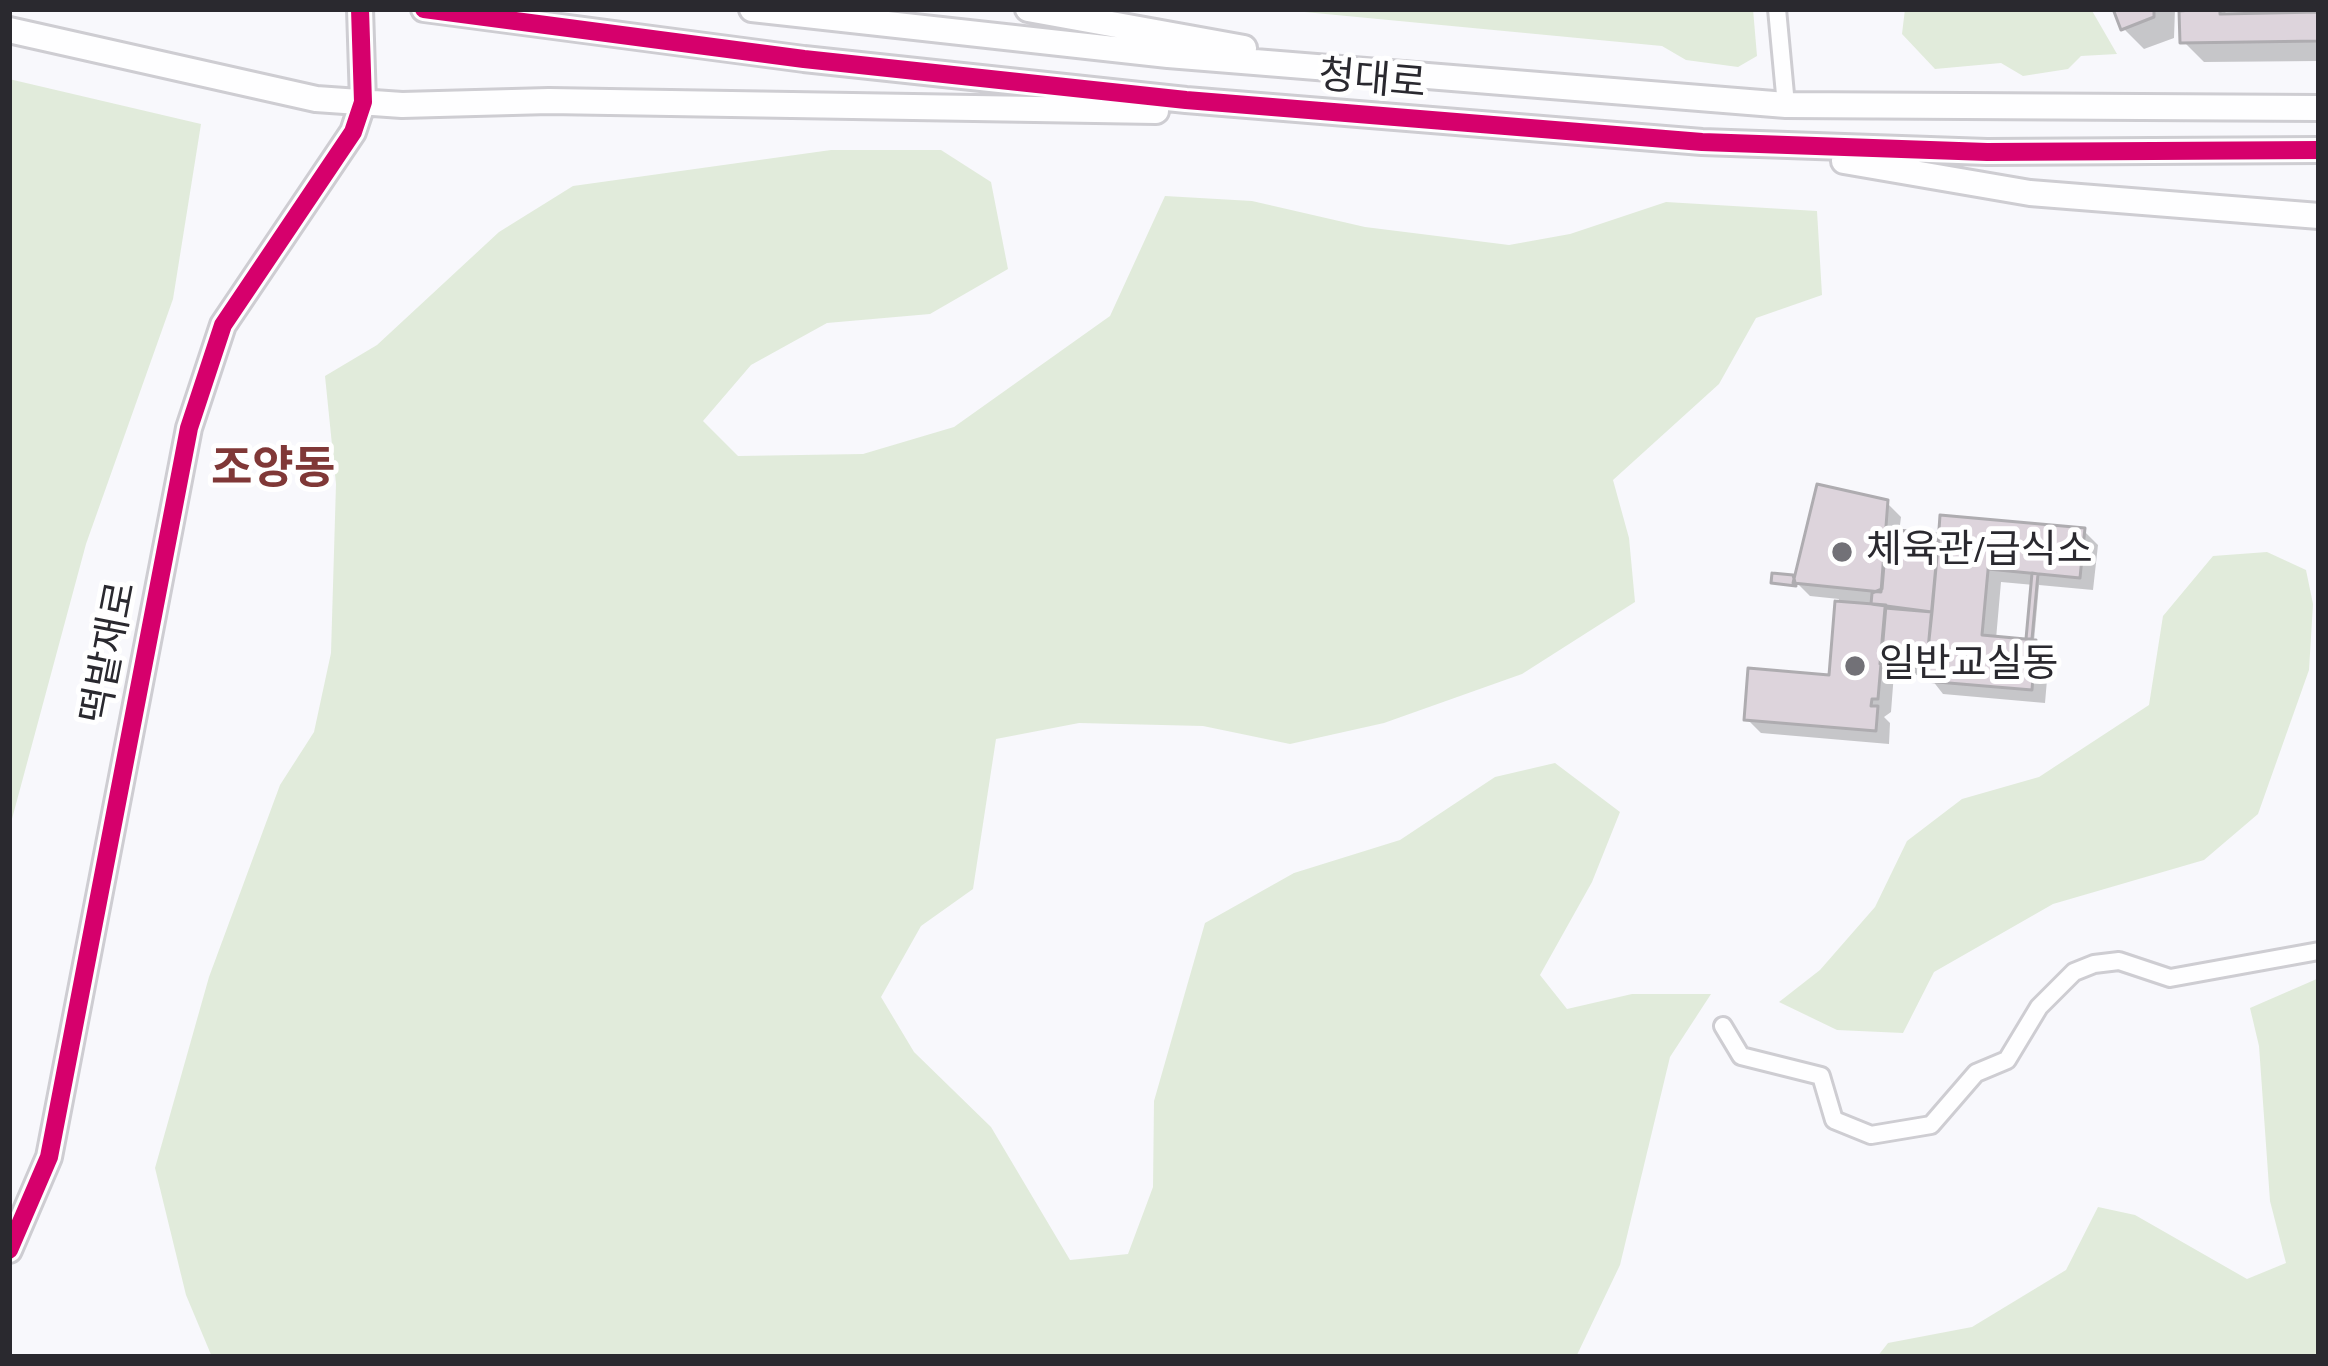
<!DOCTYPE html>
<html>
<head>
<meta charset="utf-8">
<style>
	body { margin:0 }
	#map { position:relative; width:2328px; height:1366px; overflow:hidden; background:#f8f8fc; font-family:"Sofia Sans Condensed",sans-serif }
	canvas { display:block }
	.frame { position:absolute; inset:0; border:12px solid #2a292f; pointer-events:none }
</style>
</head>
<body>
<div id="map">
<canvas width="2328" height="1366"></canvas>
<div class="frame"></div>
</div>
<script>
const ctx = document.querySelector('canvas').getContext('2d');
ctx.lineJoin = 'round';
function fillPath(path, color) { ctx.fillStyle = color; ctx.fill(path, 'evenodd'); }
const toPath = rows => new Path2D(rows.map(r => 'M' + r).join(''));
function strokePath(path, color, width, dash) { ctx.strokeStyle = color; ctx.lineWidth = width; ctx.lineCap = dash ? 'butt' : 'round'; ctx.setLineDash(dash || []); ctx.stroke(path); }
function label(font, color, halo, rows, align = 'center') {
  ctx.font = font + ' "Sofia Sans Condensed","Noto Sans KR",sans-serif'; ctx.lineWidth = 10; ctx.setLineDash([]); ctx.textBaseline = 'middle'; ctx.strokeStyle = halo; ctx.fillStyle = color; for (const [text, x, y, turn = 0] of rows) {
    ctx.save(); ctx.translate(x, y); ctx.rotate((+turn || 0) * Math.PI / 180); ctx.textAlign = isNaN(turn) ? turn : align; if (halo) ctx.strokeText(text, 0, 0); ctx.fillText(text, 0, 0); ctx.restore();
  }
}
const green = toPath([
	[1273,9,1753,9,1757,56,1738,67,1686,60,1662,46],
	[1905,9,2091,9,2117,54,2081,56,2068,69,2023,76,2001,63,1935,69,1902,34],
	[9,79,201,124,173,299,86,544,9,830],
	[831,150,941,150,991,182,1008,269,930,314,827,323,751,365,703,421,738,456,863,454,954,427,1110,316,1165,196,1252,201,1365,227,1509,245,1570,234,1666,202,1817,211,1822,295,1756,318,1719,384,1613,480,1629,538,1635,602,1522,674,1384,723,1290,744,1203,726,1079,723,996,739,973,889,921,926,881,997,914,1052,991,1127,1070,1260,1128,1254,1153,1187,1154,1101,1205,923,1294,873,1400,840,1495,777,1555,763,1620,812,1592,882,1540,975,1567,1009,1632,994,1711,994,1670,1057,1620,1265,1576,1357,212,1357,186,1295,155,1168,209,977,280,785,314,732,331,653,336,484,325,376,377,345,499,232,573,186],
	[2267,552,2306,570,2313,604,2309,670,2258,814,2204,860,2053,904,1934,972,1903,1033,1837,1030,1779,1002,1820,970,1875,907,1907,841,1962,799,2039,777,2149,705,2163,616,2213,556],
	[2319,978,2319,1357,1877,1357,1888,1343,1972,1327,2066,1270,2098,1207,2135,1215,2247,1279,2286,1263,2270,1201,2259,1046,2250,1008]
]);
const shadow = toPath([
	[2116,9,2175,9,2174,38,2144,49,2123,28],
	[2207,9,2222,9,2230,17,2280,17,2280,9,2319,15,2319,61,2204,62,2183,41],
	[1816,489,1887,503,1901,517,1899,533,1941,537,2084,531,2098,545,2093,590,2039,585,2034,641,2049,657,2045,703,1943,694,1929,676,1894,673,1891,712,1884,717,1890,723,1889,744,1761,733,1747,719,1832,678,1839,599,1810,596,1796,582],
	[2001,582,2034,585,2029,637,2034,643,1996,639]
]);
const building = toPath([
	[2113,9,2154,9,2154,17,2121,30,2113,9],
	[2204,9,2220,9,2220,14,2319,12,2319,41,2180,43,2179,11,2204,9],
	[1817,484,1888,500,1881,592,1793,583,1817,484],
	[1940,515,2085,528,2080,578,1988,569,1990,549,1938,544,1940,515],
	[1887,529,1939,534,1932,612,1871,604,1872,593,1882,589,1887,529],
	[1938,544,1990,549,1982,635,2036,640,2032,690,1925,681,1938,544],
	[1772,573,1793,575,1796,586,1771,583,1772,573],
	[2032,573,2038,574,2032,639,2026,639,2032,573],
	[1835,601,1886,605,1878,699,1872,699,1871,706,1878,706,1876,731,1744,720,1748,668,1829,675,1835,601],
	[1885,608,1932,612,1926,668,1880,664,1885,608]
]);
const street = toPath([
	[1777,9,1786,105],
	[1723,1026,1741,1056,1821,1076,1834,1120,1871,1135,1931,1125,1976,1073,2007,1060,2039,1007,2074,972,2094,964,2119,961,2170,978,2319,951]
]);
const secondary = toPath([
	[424,9,804,59,1186,100,1702,142,1987,152,2319,150],
	[752,9,1168,55,1786,105,2319,108],
	[1028,9,1244,48],
	[9,30,316,99,402,105,549,101,1156,111],
	[1844,161,2030,193,2319,216],
	[9,1250,49,1157,189,428,223,325,353,132,363,102,360,9]
]);
const cycleway = toPath([
	[424,9,804,59,1186,100,1702,142,1987,152,2319,150],
	[9,1250,49,1157,189,428,223,325,353,132,363,102,360,9]
]);
const markers = [
	[1842,552,12,"#727177"],
	[1855,666,12,"#727177"]
];
const streetNames = [
	["청대로",1372,82,5],
	["떡밭재로",111,653,-79]
];
const poiNames = [
	["체육관/급식소",1866,552],
	["일반교실동",1879,666]
];
const quarterNames = [
	["조양동",273,472]
];
fillPath(green, '#e1ebdb');
fillPath(shadow, '#0003');
fillPath(building, '#ddd4dc');
strokePath(building, '#aeacb0', 3);
strokePath(street, '#cecdd2', 22);
strokePath(secondary, '#cecdd2', 30);
strokePath(street, '#fefeff', 16);
strokePath(secondary, '#fefeff', 24);
strokePath(cycleway, '#d6006c', 18);
for (const [x, y, r, color] of markers) { const dot = new Path2D(); dot.arc(x, y, r, 0, 2 * Math.PI); ctx.fillStyle = color; ctx.fill(dot); strokePath(dot, '#fff', 4.5); }
label('39px', '#2a292f', '#fff', streetNames);
label('39px', '#2a292f', '#fff', poiNames, 'left');
label('bold 45px', '#803837', '#fff', quarterNames);
</script>
</body>
</html>
